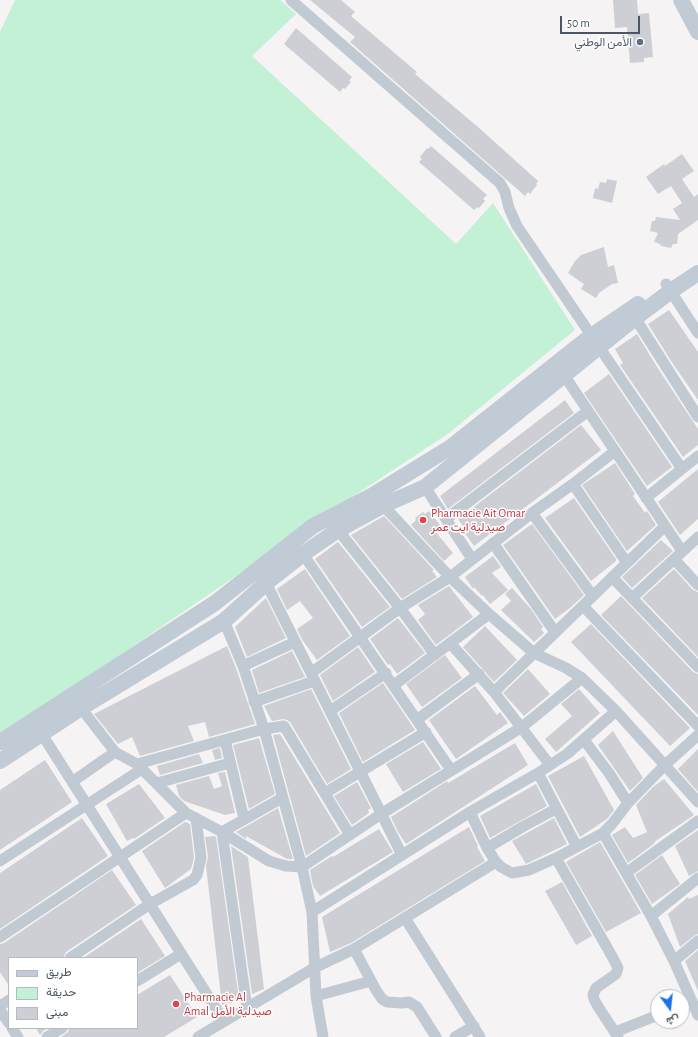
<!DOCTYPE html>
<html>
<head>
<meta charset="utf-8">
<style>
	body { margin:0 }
	#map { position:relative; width:698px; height:1037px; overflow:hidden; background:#f5f3f3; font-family:"Alegreya Sans",Vazirmatn,sans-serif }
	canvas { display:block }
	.legend { position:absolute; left:8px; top:957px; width:130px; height:72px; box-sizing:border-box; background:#fff; border:1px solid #b7bbc0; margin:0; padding:5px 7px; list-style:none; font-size:12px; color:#4a5661 }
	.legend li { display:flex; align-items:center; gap:8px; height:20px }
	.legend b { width:20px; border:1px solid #b7bbc0 }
	.north { position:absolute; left:650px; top:989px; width:40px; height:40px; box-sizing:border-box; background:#fff; border:1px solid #b7bbc0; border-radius:50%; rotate:165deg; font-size:11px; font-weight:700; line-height:16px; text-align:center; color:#4a5661 }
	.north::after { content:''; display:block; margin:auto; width:14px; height:18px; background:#1a73e8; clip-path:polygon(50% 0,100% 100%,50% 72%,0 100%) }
	.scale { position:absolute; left:560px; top:16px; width:80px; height:18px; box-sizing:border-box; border:2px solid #4a5661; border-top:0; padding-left:5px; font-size:12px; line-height:14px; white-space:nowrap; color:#4a5661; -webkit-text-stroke:3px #fff; paint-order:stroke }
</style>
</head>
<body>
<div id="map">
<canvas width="698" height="1037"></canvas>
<ul class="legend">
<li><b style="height:5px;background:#c1cbd6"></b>طريق</li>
<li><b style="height:11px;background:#c3f1d5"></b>حديقة</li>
<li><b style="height:11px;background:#cdcfd5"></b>مبنى</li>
</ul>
<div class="north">ش</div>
<div class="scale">50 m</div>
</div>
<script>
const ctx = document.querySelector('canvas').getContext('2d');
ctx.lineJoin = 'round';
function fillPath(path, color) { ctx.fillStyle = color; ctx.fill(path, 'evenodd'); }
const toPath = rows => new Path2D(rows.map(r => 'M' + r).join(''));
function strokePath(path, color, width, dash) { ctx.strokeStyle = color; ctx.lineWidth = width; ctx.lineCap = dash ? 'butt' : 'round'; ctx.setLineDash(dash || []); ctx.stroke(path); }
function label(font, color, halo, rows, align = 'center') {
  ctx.font = font + ' "Alegreya Sans",Vazirmatn,sans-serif'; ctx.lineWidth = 3; ctx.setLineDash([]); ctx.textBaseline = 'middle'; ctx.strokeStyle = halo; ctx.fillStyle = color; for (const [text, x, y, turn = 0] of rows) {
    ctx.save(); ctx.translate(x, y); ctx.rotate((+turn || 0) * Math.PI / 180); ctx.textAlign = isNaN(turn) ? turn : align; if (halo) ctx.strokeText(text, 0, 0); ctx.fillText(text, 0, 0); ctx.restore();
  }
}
const green = toPath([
	[15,0,280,0,296,14,252,56,456,244,493,203,575,330,449,433,316,521,56,699,0,742,0,32]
]);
const building = toPath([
	[310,0,341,0,355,12,351,16,417,72,415,74,478,127,538,181,536,184,537,185,530,194,528,192,525,196,350,42,355,37],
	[613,0,637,0,638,14,649,13,653,57,644,58,644,62,630,63,627,27,615,28],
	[296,28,352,77,349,81,351,82,345,89,343,88,340,92,284,44],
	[431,146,487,195,483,199,485,201,479,208,478,207,474,210,419,162,422,159,420,157,427,148,428,149],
	[682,154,694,171,682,179,694,197,698,194,698,220,678,234,677,244,673,244,671,248,661,246,660,244,654,242,658,233,650,231,652,221,655,221,656,217,680,220,673,209,682,203,671,186,658,194,646,177,664,164,665,166],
	[607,179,617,181,612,203,593,198,595,188,598,189,600,182,606,183],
	[604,247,608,267,614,265,618,283,612,284,599,293,596,298,581,289,584,284,568,273,575,261,581,255],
	[669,310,698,352,698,400,671,361,648,324],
	[637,334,659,370,698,429,698,445,683,457,620,365,623,363,615,349],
	[609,374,672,467,647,486,584,393],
	[565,400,574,413,448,509,440,496],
	[581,425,601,450,474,546,464,532,466,530,458,519],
	[615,463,635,494,633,496,645,513,647,511,656,525,627,551,582,485],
	[698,469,698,519,680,535,658,502],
	[574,498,616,559,616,561,591,581,545,518],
	[429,511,440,525,434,530,453,553,444,561,411,525,416,520,415,518,423,512,425,514],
	[384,516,434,570,432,571,437,577,402,599,351,535],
	[532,524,584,595,570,608,555,619,503,545],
	[661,540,673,551,632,588,622,577],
	[338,542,390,607,362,627,315,559],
	[493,556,501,567,492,573,508,590,490,604,483,595,482,596,474,587,473,589,465,577],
	[305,569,350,636,317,660,303,641,297,629,313,618,300,601,287,610,277,589],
	[674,569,693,590,698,592,698,657,642,598],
	[449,586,473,617,436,645,418,620,425,614,418,605],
	[512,588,531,609,543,627,541,629,544,633,534,642,501,610,511,601,505,594],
	[621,596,693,672,698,674,698,715,601,615],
	[266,598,286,638,247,657,235,627],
	[398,618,425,653,397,674,390,664,388,665,370,639],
	[591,624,690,728,670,746,571,642],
	[485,626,517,660,494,682,463,647],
	[227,646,236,668,255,724,209,737,205,722,188,726,194,741,140,756,132,737,118,744,94,714],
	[358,647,375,672,333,701,320,675],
	[292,651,305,677,259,693,252,670],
	[445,655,462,678,422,707,406,684],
	[528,669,550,694,524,716,503,693],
	[383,683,415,730,363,762,339,713],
	[475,686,497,715,500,712,508,723,456,759,429,720],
	[311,689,351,769,327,784,290,722,287,720,283,719,272,721,264,706],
	[579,689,600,713,556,752,545,739,572,716,561,704],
	[613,731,643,778,630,791,598,745],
	[280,734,340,833,306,856,273,735],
	[259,738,275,794,249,809,233,745],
	[423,742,441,769,403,792,386,764],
	[515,743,528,765,406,844,398,832,391,817,447,781,448,783],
	[220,748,222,758,215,760,212,750],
	[698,749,698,792,678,769],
	[199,754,203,763,160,775,157,766],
	[584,756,614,810,607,819,580,837,548,776],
	[45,760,72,802,0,850,0,790],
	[225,772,235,813,225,815,184,801,179,796,176,785,209,776,214,789,222,786,218,773],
	[664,779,694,815,654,842,655,843,628,863,612,835,625,827,633,838,647,832,636,805,653,787],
	[357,782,371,808,368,810,369,813,352,825,334,796],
	[139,784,165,818,134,839,133,838,127,841,106,804],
	[536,784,547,806,490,838,480,816],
	[278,808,293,859,287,859,246,836,246,839,236,832],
	[82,818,108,856,0,929,0,873],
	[554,818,567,844,526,864,512,841],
	[185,822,190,824,194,858,191,869,165,888,142,851],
	[469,827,478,846,477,847,485,861,351,943,330,952,322,917],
	[379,829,393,852,320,896,313,886,310,870,332,856,333,857],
	[698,830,698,871,689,876,675,846],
	[214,836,216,837,239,999,238,1001,222,1005,206,866,208,857,205,837],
	[600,842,641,913,606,932,566,862],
	[231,846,248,857,264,989,252,994],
	[662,855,680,884,652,904,635,875],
	[112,870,136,905,66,952,63,958,9,958,9,986,0,972,0,944,4,943],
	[562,882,592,936,576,945,545,891],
	[698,895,698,934,694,936,680,947,668,914,688,897,689,899],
	[141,919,165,956,137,973,137,958,83,958],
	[698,950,698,991,685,961],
	[170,975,197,1017,164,1037,61,1037,68,1032,69,1028,137,1028,137,995],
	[36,1028,48,1028,43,1031,40,1035]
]);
const street = toPath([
	[291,0,500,183,505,192,509,208,517,226,682,469],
	[666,284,698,333],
	[632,313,698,417],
	[564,375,682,551],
	[573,484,627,563],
	[425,487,472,559],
	[646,498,698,456],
	[379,501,450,577,489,614,534,653,566,668,582,678,616,711,698,802],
	[532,513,593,596],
	[446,519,588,411],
	[338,530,400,608,435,655],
	[493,543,555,632],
	[303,554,451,770],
	[674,559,698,585],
	[612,577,698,667],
	[266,583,402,855],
	[632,598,698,537],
	[583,606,698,726],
	[224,621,243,666,264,729,302,867,312,912,316,996,323,1037],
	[450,643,494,692,550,765],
	[243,666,295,642],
	[311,673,400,608,450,577,532,513,573,484,615,451],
	[394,685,489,614],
	[494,692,665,526],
	[254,702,314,681],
	[81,708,115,752],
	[330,711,386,673],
	[418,719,479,674],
	[38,728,224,1021],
	[225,740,244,819],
	[584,740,609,773,628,803],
	[137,764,264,729,284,726,350,835],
	[538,773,577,847],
	[72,782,115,752,137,764,186,813,222,832,269,861,286,866,302,867,381,814,522,727,582,678],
	[157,783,230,763],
	[325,793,426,732],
	[470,812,487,848,496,862,501,867,512,873,529,870,556,858,603,833,612,824,628,803,665,765,698,735],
	[603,833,651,916,674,961,698,1015],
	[487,848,524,826,556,809],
	[556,858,613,958,618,968,616,974,596,988,593,995,594,999,597,1005,618,1037],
	[0,861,142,769],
	[626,873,698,821],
	[312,912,470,812,538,773,567,754,616,711],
	[651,916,698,878],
	[405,918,480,1037],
	[0,937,186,813],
	[354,949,376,990,382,999,387,1002,402,1003,409,1002,417,1007,436,1037],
	[70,958,150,904,193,880,197,875,201,858,196,818],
	[674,961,698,941],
	[137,981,181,954],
	[316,996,371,981],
	[0,1006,9,1000],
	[247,1008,222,832,282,798],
	[0,1010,9,1023],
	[12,1028,18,1037],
	[615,1032,658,1015],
	[47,1037,62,1028],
	[198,1037,314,968,354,949,496,862],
	[455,1037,474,1026]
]);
const secondary = toPath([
	[681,0,698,32],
	[0,742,215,603,313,526,373,495,451,447,591,336,638,304],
	[0,761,81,708,224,621,266,583,303,554,338,530,384,505,425,487,635,318,671,291,698,273]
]);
const markers = [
	[640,42,4,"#5c6f8a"],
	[423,520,4,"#e0444e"],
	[176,1004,4,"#e0444e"]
];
const serviceNames = [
	["الأمن الوطني",632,42]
];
const healthNames = [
	["Pharmacie Ait Omar",431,513],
	["صيدلية ايت عمر",431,527],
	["Pharmacie Al",184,997],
	["Amal صيدلية الأمل",184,1011]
];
fillPath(green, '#c3f1d5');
fillPath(building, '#cdcfd5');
strokePath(street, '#c1cad2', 11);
strokePath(secondary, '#c1cbd6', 16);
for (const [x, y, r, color] of markers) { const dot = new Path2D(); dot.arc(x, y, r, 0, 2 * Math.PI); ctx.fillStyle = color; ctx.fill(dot); strokePath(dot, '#fff', 1.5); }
label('12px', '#4e5e75', '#fff', serviceNames, 'right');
label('12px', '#be3a42', '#fff', healthNames, 'left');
</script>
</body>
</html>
